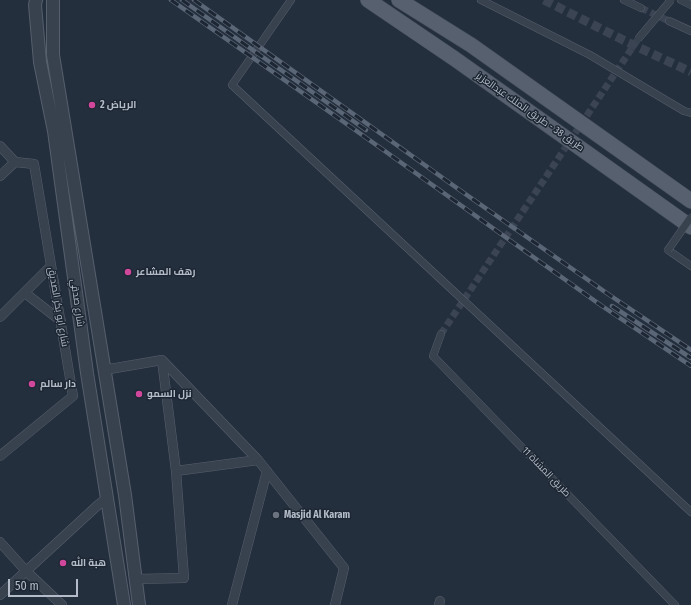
<!DOCTYPE html>
<html>
<head>
<meta charset="utf-8">
<style>
	body { margin:0 }
	#map { position:relative; width:691px; height:605px; overflow:hidden; background:#242f3e; font-family:"Fira Sans Condensed",sans-serif }
	canvas { display:block }
	.scale { position:absolute; left:8px; top:579px; width:70px; height:18px; box-sizing:border-box; border:2px solid #b4bcc9; border-top:0; padding-left:5px; font-size:12px; line-height:14px; white-space:nowrap; color:#b4bcc9; -webkit-text-stroke:3px #1d2633; paint-order:stroke }
</style>
</head>
<body>
<div id="map">
<canvas width="691" height="605"></canvas>
<div class="scale">50 m</div>
</div>
<script>
const ctx = document.querySelector('canvas').getContext('2d');
ctx.lineJoin = 'round';
const toPath = rows => new Path2D(rows.map(r => 'M' + r).join(''));
function strokePath(path, color, width, dash) { ctx.strokeStyle = color; ctx.lineWidth = width; ctx.lineCap = dash ? 'butt' : 'round'; ctx.setLineDash(dash || []); ctx.stroke(path); }
function label(font, color, halo, rows, align = 'center') {
  ctx.font = font + ' "Fira Sans Condensed",Cairo,sans-serif'; ctx.lineWidth = 3; ctx.setLineDash([]); ctx.textBaseline = 'middle'; ctx.strokeStyle = halo; ctx.fillStyle = color; for (const [text, x, y, turn = 0] of rows) {
    ctx.save(); ctx.translate(x, y); ctx.rotate((+turn || 0) * Math.PI / 180); ctx.textAlign = isNaN(turn) ? turn : align; if (halo) ctx.strokeText(text, 0, 0); ctx.fillText(text, 0, 0); ctx.restore();
  }
}
const pedestrianTunnel = toPath([
	[641,8,669,21],
	[441,334,638,39]
]);
const minorTunnel = toPath([
	[544,0,627,42,691,72]
]);
const pedestrian = toPath([
	[291,0,232,85,691,512],
	[481,0,590,55,684,111,691,113],
	[624,0,641,8],
	[681,0,691,5],
	[669,21,691,31],
	[668,250,691,266],
	[441,334,433,356,675,605]
]);
const minor = toPath([
	[0,146,15,162],
	[0,176,15,162],
	[25,293,61,321],
	[0,317,51,266],
	[162,360,258,460,344,568,335,605],
	[104,370,162,360],
	[0,456,73,396,34,164,15,162],
	[176,471,258,460],
	[0,542,26,571,62,605],
	[136,579,184,578,176,471,162,360],
	[0,595,98,505,107,498],
	[232,605,267,471],
	[439,605,440,601]
]);
const tertiary = toPath([
	[36,0,35,5,40,62,54,131,87,373,124,605],
	[53,0,53,55,125,495,139,605]
]);
const primary = toPath([
	[368,0,455,59,691,227],
	[399,0,471,45,691,201]
]);
const rail = toPath([
	[171,0,382,149,602,306,691,366],
	[182,0,366,130],
	[194,0,454,186,608,294,691,350],
	[612,306,691,358]
]);
const pedestrianBridge = toPath([
	[638,39,671,0],
	[668,250,691,217]
]);
const markers = [
	[92,105,4,"#d1479c"],
	[128,272,4,"#d1479c"],
	[32,384,4,"#d1479c"],
	[139,394,4,"#d1479c"],
	[276,515,4,"#6b7280"],
	[63,563,4,"#d1479c"]
];
const poiNames = [
	["الرياض 2",100,105],
	["رهف المشاعر",136,272],
	["دار سالم",40,384],
	["نزل السمو",147,394],
	["Masjid Al Karam",284,515],
	["هبة الله",71,563]
];
const streetNames = [
	["طريق 38 - طريق الملك عبدالعزيز",530,112,35],
	["شارع صدقي",77,303,82],
	["شارع ابو بكر الصديق",58,307,80],
	["طريق المشاة 11",546,472,46]
];
strokePath(pedestrianTunnel, '#3a4453', 7, [7, 3.5]);
strokePath(minorTunnel, '#3a4453', 9, [9, 4.5]);
strokePath(pedestrian, '#565f6c', 8);
strokePath(minor, '#565f6c', 10);
strokePath(tertiary, '#565f6c', 14);
strokePath(primary, '#414a57', 16);
strokePath(pedestrian, '#38414e', 7);
strokePath(minor, '#38414e', 9);
strokePath(tertiary, '#38414e', 12);
strokePath(primary, '#56606e', 15);
strokePath(rail, '#5a6575', 4.5);
strokePath(rail, '#1d2633', 3, [9]);
strokePath(pedestrianBridge, '#565f6c', 8, []);
strokePath(pedestrianBridge, '#38414e', 7);
for (const [x, y, r, color] of markers) { const dot = new Path2D(); dot.arc(x, y, r, 0, 2 * Math.PI); ctx.fillStyle = color; ctx.fill(dot); strokePath(dot, '#1d2633', 1.5); }
label('bold 10px', '#b4bcc9', '#1d2633', poiNames, 'left');
label('10px', '#b4bcc9', '#1d2633', streetNames);
</script>
</body>
</html>
